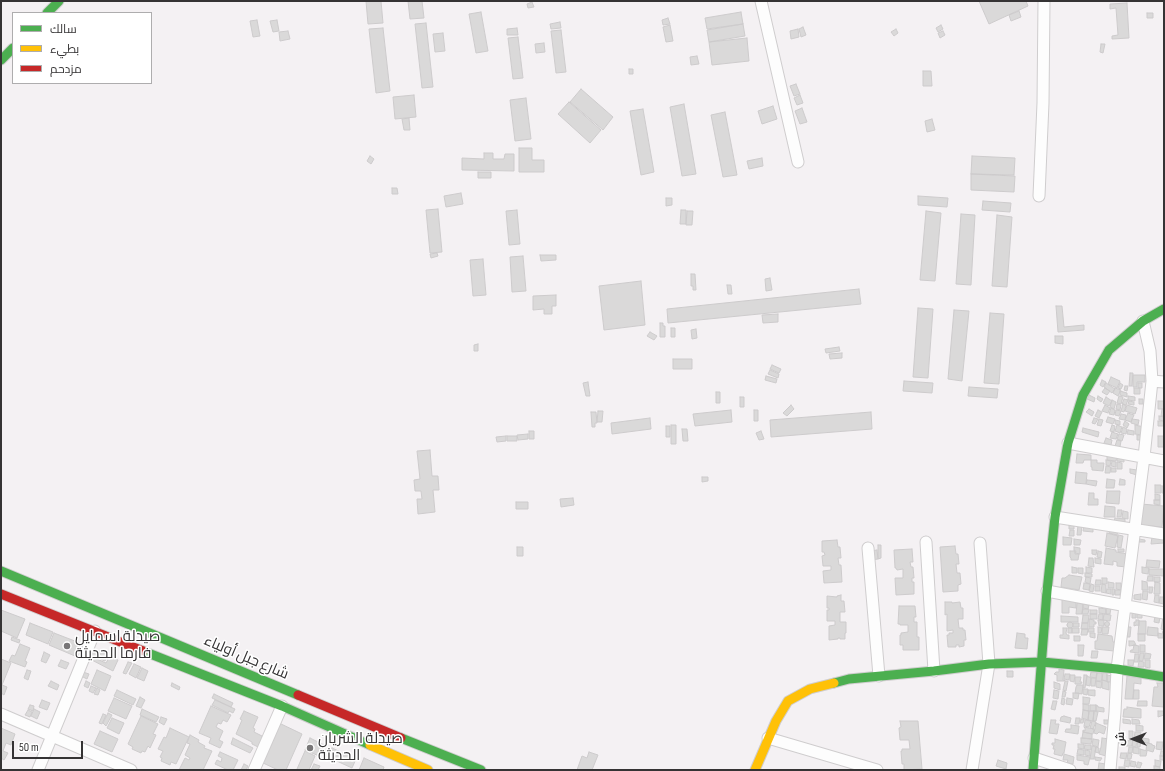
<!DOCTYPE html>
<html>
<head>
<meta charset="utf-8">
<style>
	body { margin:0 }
	#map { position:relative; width:1165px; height:771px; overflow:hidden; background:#f4f1f3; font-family:"Sofia Sans Condensed",Cairo,sans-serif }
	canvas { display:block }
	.frame { position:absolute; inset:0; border:2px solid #353334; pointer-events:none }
	.legend { position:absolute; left:12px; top:12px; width:140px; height:72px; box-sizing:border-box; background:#fff; border:1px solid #aeadae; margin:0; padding:5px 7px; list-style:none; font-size:12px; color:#353334 }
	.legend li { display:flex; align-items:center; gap:8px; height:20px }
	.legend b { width:20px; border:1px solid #aeadae }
	.north { position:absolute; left:1113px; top:719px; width:40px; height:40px; -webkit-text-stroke:3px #fff; paint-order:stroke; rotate:270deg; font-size:11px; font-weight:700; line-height:16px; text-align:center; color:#353334 }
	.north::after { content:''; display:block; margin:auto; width:14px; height:18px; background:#353334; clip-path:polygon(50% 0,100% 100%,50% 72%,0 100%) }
	.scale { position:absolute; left:12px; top:741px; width:71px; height:18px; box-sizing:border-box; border:2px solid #353334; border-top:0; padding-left:5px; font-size:12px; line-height:14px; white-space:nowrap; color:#353334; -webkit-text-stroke:3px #fff; paint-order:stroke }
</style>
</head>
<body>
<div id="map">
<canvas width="1165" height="771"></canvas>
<div class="frame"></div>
<ul class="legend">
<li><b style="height:5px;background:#4caf50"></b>سالك</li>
<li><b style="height:5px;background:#ffc107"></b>بطيء</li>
<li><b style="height:5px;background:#c62828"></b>مزدحم</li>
</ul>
<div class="north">ش</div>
<div class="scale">50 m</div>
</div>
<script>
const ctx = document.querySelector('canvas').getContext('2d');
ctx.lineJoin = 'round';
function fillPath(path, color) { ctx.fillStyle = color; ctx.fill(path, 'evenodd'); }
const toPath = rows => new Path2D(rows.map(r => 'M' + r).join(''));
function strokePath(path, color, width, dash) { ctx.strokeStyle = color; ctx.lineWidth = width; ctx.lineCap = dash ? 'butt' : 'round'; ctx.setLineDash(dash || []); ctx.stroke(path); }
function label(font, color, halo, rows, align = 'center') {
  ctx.font = font + ' "Sofia Sans Condensed",Cairo,sans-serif'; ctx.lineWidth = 3; ctx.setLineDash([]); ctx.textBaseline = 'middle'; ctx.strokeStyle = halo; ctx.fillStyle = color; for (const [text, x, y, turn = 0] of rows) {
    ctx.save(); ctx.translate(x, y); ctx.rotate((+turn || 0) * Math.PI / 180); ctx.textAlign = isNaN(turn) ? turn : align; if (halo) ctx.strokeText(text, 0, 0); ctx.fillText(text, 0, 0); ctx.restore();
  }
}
const building = toPath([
	[366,1,381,1,383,23,368,24,366,1],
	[408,1,422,1,424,18,410,19,408,1],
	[979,1,1026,1,1028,6,989,24,979,1],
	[532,2,534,7,528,8,527,4,532,2],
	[1127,3,1129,38,1112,39,1112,36,1118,35,1116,8,1110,9,1110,4,1127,3],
	[1019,11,1021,17,1011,21,1009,15,1019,11],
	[481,12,488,51,476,53,469,14,481,12],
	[741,12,743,24,707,29,705,18,741,12],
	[1147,13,1153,13,1153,18,1147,18,1147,13],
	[668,18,670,24,663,25,662,20,668,18],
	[257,20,260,36,253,37,250,21,257,20],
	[277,20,279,31,273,32,270,21,277,20],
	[560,22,561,28,551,29,550,24,560,22],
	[426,23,433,87,422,88,415,24,426,23],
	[743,24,745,36,709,42,707,30,743,24],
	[670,25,673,41,666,42,663,27,670,25],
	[941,25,943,29,938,32,936,28,941,25],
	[803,27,806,35,801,37,799,29,803,27],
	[383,28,390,91,376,93,369,29,383,28],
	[517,28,518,35,507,35,507,29,517,28],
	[798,29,799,37,791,39,790,31,798,29],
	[896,29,898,33,894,36,891,32,896,29],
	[561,30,566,72,556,73,551,31,561,30],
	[288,31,290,39,280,41,279,32,288,31],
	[943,31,945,35,940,38,938,33,943,31],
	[443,33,445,51,435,52,433,34,443,33],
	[518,37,523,78,513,79,508,38,518,37],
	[747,38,749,61,712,65,709,42,747,38],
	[544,43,545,52,536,53,535,44,544,43],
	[1101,44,1105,44,1103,53,1100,52,1101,44],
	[697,56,699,64,691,65,690,57,697,56],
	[629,69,633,69,633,74,629,74,629,69],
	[923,71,931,71,932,86,923,86,923,71],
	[796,84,800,94,794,96,790,86,796,84],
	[581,89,613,117,603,130,570,102,581,89],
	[414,95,416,117,395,119,393,97,414,95],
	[800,95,803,103,797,105,794,98,800,95],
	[526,98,531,139,515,141,510,100,526,98],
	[569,102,601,130,590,143,558,114,569,102],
	[684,104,696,174,682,176,670,107,684,104],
	[773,106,777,119,762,124,758,111,773,106],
	[802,108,807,122,800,124,795,111,802,108],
	[643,109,654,172,641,175,630,111,643,109],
	[725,112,737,175,723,177,711,115,725,112],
	[409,118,410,130,404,130,402,119,409,118],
	[932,119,935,130,927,132,925,121,932,119],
	[519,148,532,148,532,160,544,160,544,172,519,172,519,148],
	[484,153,493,153,493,159,504,159,505,154,514,154,514,171,462,170,462,158,484,159,484,153],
	[370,156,374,159,371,164,367,161,370,156],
	[972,156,1015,158,1014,175,971,174,972,156],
	[762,158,763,166,749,169,747,161,762,158],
	[478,172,491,172,491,178,478,178,478,172],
	[971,174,1015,176,1014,192,971,190,971,174],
	[392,188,397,188,398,194,392,194,392,188],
	[461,193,463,204,446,207,444,196,461,193],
	[918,196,948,198,947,207,918,205,918,196],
	[666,198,672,198,672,205,666,206,666,198],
	[983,201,1011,203,1010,212,982,210,983,201],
	[438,209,442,252,430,253,426,210,438,209],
	[517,210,520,244,509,245,506,211,517,210],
	[681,210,686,210,686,224,680,224,681,210],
	[687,211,693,211,692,225,686,225,687,211],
	[926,211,941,213,935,281,920,280,926,211],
	[961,214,975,215,971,285,956,284,961,214],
	[997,215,1012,217,1007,287,992,286,997,215],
	[437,253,438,256,431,258,430,254,437,253],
	[540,255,556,255,556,260,541,261,540,255],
	[523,256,526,291,512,292,510,257,523,256],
	[483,259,486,295,473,296,470,260,483,259],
	[691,274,695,274,696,290,693,290,693,286,691,286,691,274],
	[770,278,772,290,766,291,765,279,770,278],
	[641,281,645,325,604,330,599,286,641,281],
	[727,285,731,285,732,294,728,294,727,285],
	[859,289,861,304,668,323,667,309,859,289],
	[556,295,556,306,552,306,552,314,544,314,544,309,533,310,533,296,556,295],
	[1056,306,1062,306,1064,327,1084,325,1084,330,1058,332,1056,306],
	[918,308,933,309,928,378,913,377,918,308],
	[954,310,969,311,962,381,948,379,954,310],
	[990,313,1004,314,999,384,984,383,990,313],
	[778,314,778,322,763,323,762,315,778,314],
	[660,323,663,323,663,326,665,326,665,337,660,337,660,323],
	[671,328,675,328,675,337,671,337,671,328],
	[696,329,697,338,692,339,691,330,696,329],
	[650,332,657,336,654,340,647,336,650,332],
	[1055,336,1063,336,1063,344,1055,343,1055,336],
	[478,344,478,351,474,351,474,345,478,344],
	[839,347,840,351,826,353,825,349,839,347],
	[842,353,842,358,830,359,829,354,842,353],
	[673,359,692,359,692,369,673,369,673,359],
	[772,365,781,369,779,373,770,369,772,365],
	[770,370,779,374,778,378,768,374,770,370],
	[1130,373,1133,373,1132,386,1129,386,1130,373],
	[1133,375,1145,375,1145,382,1137,382,1137,387,1133,387,1133,375],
	[766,376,777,379,776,383,765,380,766,376],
	[1111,377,1120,381,1117,388,1108,384,1111,377],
	[1102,380,1106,382,1103,387,1100,385,1102,380],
	[904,381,933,383,932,393,903,391,904,381],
	[588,382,590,396,586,396,583,383,588,382],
	[1106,383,1115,389,1112,393,1104,387,1106,383],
	[1120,383,1123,385,1121,389,1118,388,1120,383],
	[1138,383,1142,383,1142,388,1138,388,1138,383],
	[1125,386,1128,386,1127,391,1124,390,1125,386],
	[969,387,998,389,997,398,968,396,969,387],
	[1105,388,1110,391,1107,395,1102,392,1105,388],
	[1115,388,1121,390,1118,396,1113,393,1115,388],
	[1134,388,1140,388,1140,394,1134,394,1134,388],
	[1120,391,1127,393,1127,397,1120,395,1120,391],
	[716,392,720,392,720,403,716,403,716,392],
	[1089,395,1095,398,1094,402,1087,399,1089,395],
	[1098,396,1103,399,1101,402,1097,399,1098,396],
	[1119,396,1123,397,1121,404,1117,403,1119,396],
	[1128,396,1135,397,1135,401,1128,400,1128,396],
	[740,397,744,397,744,407,740,407,740,397],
	[1106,397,1112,401,1109,406,1103,403,1106,397],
	[1124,399,1128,400,1126,405,1122,404,1124,399],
	[1139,399,1143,399,1143,404,1139,404,1139,399],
	[1112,400,1116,402,1114,409,1110,407,1112,400],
	[1129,401,1134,402,1134,405,1128,404,1129,401],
	[1158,401,1164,401,1164,409,1158,409,1158,401],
	[1117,404,1121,405,1120,410,1116,409,1117,404],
	[1123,404,1126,406,1124,412,1121,411,1123,404],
	[791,405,794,409,787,416,783,413,791,405],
	[1105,405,1110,408,1108,413,1102,411,1105,405],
	[1127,405,1137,408,1135,414,1125,411,1127,405],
	[1111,408,1115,410,1114,415,1109,414,1111,408],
	[1089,409,1094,412,1092,416,1086,412,1089,409],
	[1162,409,1164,410,1164,416,1161,416,1162,409],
	[731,410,732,422,695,426,693,414,731,410],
	[754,410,758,410,758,421,754,421,754,410],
	[1098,410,1102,412,1099,418,1095,416,1098,410],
	[1116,410,1121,411,1119,416,1115,415,1116,410],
	[598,411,603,411,602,422,597,422,598,411],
	[591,412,596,412,597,423,595,423,595,427,592,427,591,412],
	[871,412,872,429,771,437,770,420,871,412],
	[1128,413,1134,415,1131,422,1125,420,1128,413],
	[1121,414,1126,415,1125,420,1119,419,1121,414],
	[1159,416,1164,417,1164,421,1159,420,1159,416],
	[1108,417,1115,419,1113,424,1106,422,1108,417],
	[650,418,651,429,612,434,611,423,650,418],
	[1094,418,1098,419,1095,424,1092,423,1094,418],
	[1099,419,1103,420,1101,426,1097,425,1099,419],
	[1132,419,1139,420,1138,425,1131,423,1132,419],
	[1115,420,1120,421,1120,425,1115,424,1115,420],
	[1125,421,1129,424,1127,428,1123,425,1125,421],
	[1158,421,1164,421,1164,426,1158,426,1158,421],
	[671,425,676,425,676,444,671,444,671,425],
	[1112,425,1115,426,1114,432,1110,431,1112,425],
	[1117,425,1122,427,1120,433,1115,431,1117,425],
	[1135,425,1144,427,1142,435,1135,434,1135,425],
	[666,426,670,426,670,437,666,437,666,426],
	[1123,427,1127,429,1126,434,1121,433,1123,427],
	[1083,428,1099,432,1098,437,1082,432,1083,428],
	[682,429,687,429,688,441,683,441,682,429],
	[1128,430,1134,431,1134,435,1127,434,1128,430],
	[529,431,534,431,534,439,529,439,529,431],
	[761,431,764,439,759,440,756,433,761,431],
	[1112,432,1118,434,1116,439,1110,438,1112,432],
	[528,434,528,439,518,440,517,435,528,434],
	[1119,434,1124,435,1122,441,1117,439,1119,434],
	[1137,435,1142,435,1141,440,1137,440,1137,435],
	[506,436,506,441,497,442,496,437,506,436],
	[507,436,517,436,517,441,507,441,507,436],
	[1158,436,1164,436,1164,447,1158,447,1158,436],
	[1106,438,1112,440,1111,445,1104,443,1106,438],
	[1117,440,1121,441,1120,447,1115,446,1117,440],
	[430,450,432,476,438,476,439,490,433,490,435,512,418,514,417,499,422,499,421,491,415,491,414,480,420,479,417,451,430,450],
	[1077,454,1091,455,1091,460,1084,460,1083,463,1076,463,1077,454],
	[1107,455,1117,456,1116,461,1107,460,1107,455],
	[1117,456,1124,457,1124,462,1117,461,1117,456],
	[1091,460,1097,460,1097,463,1104,463,1103,471,1092,470,1092,467,1091,467,1091,460],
	[1106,460,1111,461,1110,466,1106,465,1106,460],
	[1112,461,1116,462,1116,467,1111,466,1112,461],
	[1117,462,1122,463,1122,469,1117,469,1117,462],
	[1106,466,1111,467,1110,473,1105,473,1106,466],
	[1111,468,1116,468,1116,472,1111,472,1111,468],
	[1130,469,1137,470,1137,475,1130,473,1130,469],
	[1076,472,1087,473,1086,484,1075,483,1076,472],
	[702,477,708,477,708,481,702,482,702,477],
	[1107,479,1115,480,1114,488,1106,488,1107,479],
	[1120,479,1125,480,1125,485,1119,485,1120,479],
	[1087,480,1097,481,1096,486,1086,484,1087,480],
	[1155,485,1161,485,1161,493,1155,493,1155,485],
	[1162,486,1164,486,1164,493,1162,493,1162,486],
	[1107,491,1120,491,1119,504,1106,503,1107,491],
	[1089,493,1094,493,1094,499,1098,499,1098,505,1088,505,1089,493],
	[1155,494,1160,495,1160,500,1155,500,1155,494],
	[573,498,574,505,561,507,560,499,573,498],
	[1154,500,1160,500,1160,505,1154,504,1154,500],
	[516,502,528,502,528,509,516,509,516,502],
	[1141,504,1164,506,1162,527,1139,525,1141,504],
	[1105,506,1115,507,1115,517,1104,517,1105,506],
	[1118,510,1122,510,1121,517,1117,517,1118,510],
	[1123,511,1128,512,1128,519,1122,518,1123,511],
	[1115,518,1125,519,1125,522,1114,521,1115,518],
	[1069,525,1074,525,1074,529,1069,529,1069,525],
	[1078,525,1082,525,1081,535,1077,535,1078,525],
	[1084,525,1093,526,1093,532,1083,531,1084,525],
	[1110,528,1118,530,1117,535,1109,533,1110,528],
	[1070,530,1074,530,1074,536,1069,536,1070,530],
	[1107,533,1118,536,1115,548,1105,546,1107,533],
	[1118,535,1123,536,1121,548,1117,547,1118,535],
	[1063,537,1072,538,1071,545,1063,545,1063,537],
	[1152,537,1164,538,1164,543,1151,544,1152,537],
	[1074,539,1081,540,1080,545,1074,545,1074,539],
	[1139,539,1145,540,1145,542,1139,542,1139,539],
	[837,540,838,547,840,547,841,558,838,558,839,565,841,565,842,582,824,583,823,571,831,570,831,566,823,566,822,556,825,555,824,552,822,552,822,541,837,540],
	[878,545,881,545,881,558,878,559,878,545],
	[955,546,956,554,958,554,959,564,956,564,957,573,960,573,961,584,958,585,958,591,943,592,940,547,955,546],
	[517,547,523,547,523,556,517,556,517,547],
	[1074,547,1080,548,1080,554,1075,553,1076,551,1074,551,1074,547],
	[1106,548,1116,550,1116,552,1128,554,1126,567,1117,566,1117,562,1113,561,1113,565,1104,564,1106,548],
	[912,549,913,562,910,562,911,567,913,567,914,578,912,578,912,582,914,582,914,594,896,595,895,578,903,578,903,569,897,570,896,568,895,568,894,550,912,549],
	[1118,549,1124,549,1124,552,1118,552,1118,549],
	[877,550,878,559,871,560,871,551,877,550],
	[1092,550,1097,550,1096,555,1092,554,1092,550],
	[1070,551,1075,551,1075,554,1079,554,1078,560,1071,560,1071,558,1070,557,1070,551],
	[1098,551,1102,552,1101,558,1097,557,1098,551],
	[1089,558,1093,558,1094,567,1088,566,1089,558],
	[1095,558,1101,559,1101,564,1095,563,1095,558],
	[1147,560,1160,561,1159,568,1146,567,1147,560],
	[1072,567,1077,568,1077,573,1072,573,1072,567],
	[1086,567,1092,568,1092,573,1086,573,1086,567],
	[1142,567,1149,568,1148,574,1142,573,1142,567],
	[1078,568,1083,568,1083,574,1078,573,1078,568],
	[1149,569,1164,569,1164,576,1149,575,1149,569],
	[1085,573,1092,574,1092,577,1085,577,1085,573],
	[1069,575,1082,577,1079,590,1061,587,1062,578,1065,578,1069,575],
	[1148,576,1153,576,1153,581,1147,581,1148,576],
	[1086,577,1091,578,1090,584,1085,582,1086,577],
	[1154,577,1160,577,1160,582,1154,582,1154,577],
	[1102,578,1107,578,1107,584,1102,584,1102,578],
	[1096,580,1101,580,1101,585,1095,585,1096,580],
	[1142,581,1147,582,1148,590,1142,590,1142,581],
	[1108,582,1114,583,1114,588,1108,588,1108,582],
	[1155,582,1160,583,1160,594,1154,594,1155,582],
	[1084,583,1090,584,1089,590,1083,589,1084,583],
	[1116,583,1121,583,1121,590,1116,589,1116,583],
	[1091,584,1094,585,1093,592,1089,591,1091,584],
	[1102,584,1106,585,1106,593,1101,592,1102,584],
	[1095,586,1100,586,1100,591,1095,591,1095,586],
	[1149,587,1153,587,1152,593,1149,593,1149,587],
	[1107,589,1111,589,1111,594,1106,593,1107,589],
	[1112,589,1115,589,1114,595,1112,595,1112,589],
	[1115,590,1121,590,1120,595,1115,595,1115,590],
	[1143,591,1148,591,1147,600,1142,599,1143,591],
	[1141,594,1141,600,1134,599,1134,595,1141,594],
	[841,595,841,601,844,601,845,612,840,612,840,622,846,622,846,633,845,633,845,639,840,639,840,638,838,638,838,639,829,640,829,626,835,625,835,621,827,621,827,610,829,610,829,608,827,608,827,596,837,597,837,596,841,595],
	[1155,595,1159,595,1159,603,1154,602,1155,595],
	[1160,597,1164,597,1164,604,1159,603,1160,597],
	[1062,599,1069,599,1069,601,1076,601,1076,608,1069,607,1069,613,1062,613,1062,599],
	[945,602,952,602,952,603,960,602,961,608,963,608,963,619,958,619,959,628,963,628,963,630,965,630,966,640,964,640,964,646,959,647,959,645,956,645,956,647,948,647,947,635,949,635,949,633,953,633,953,630,947,631,947,614,945,615,945,602],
	[1077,603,1083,604,1082,614,1076,614,1077,603],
	[1083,604,1089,605,1088,609,1083,608,1083,604],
	[899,606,915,606,916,617,914,617,914,622,917,622,917,637,919,637,919,650,903,650,903,645,900,645,900,635,901,635,901,633,908,632,908,625,900,625,900,624,898,624,899,606],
	[1099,608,1106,609,1106,614,1099,613,1099,608],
	[1106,608,1111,608,1110,614,1106,614,1106,608],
	[1083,609,1089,609,1088,614,1082,614,1083,609],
	[1,610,25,619,17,638,1,631,1,610],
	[1090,610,1097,610,1097,614,1090,614,1090,610],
	[1132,611,1136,611,1136,618,1132,618,1132,611],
	[1090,614,1097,614,1097,619,1090,619,1090,614],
	[1099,614,1103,614,1103,620,1098,619,1099,614],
	[1104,614,1111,615,1110,621,1103,620,1104,614],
	[1137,614,1142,614,1142,618,1137,618,1137,614],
	[1083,615,1089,615,1088,623,1082,623,1083,615],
	[1061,616,1078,617,1078,622,1061,622,1061,616],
	[1155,616,1160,617,1159,623,1154,622,1155,616],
	[1163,617,1164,617,1164,630,1161,629,1163,617],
	[1089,619,1094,620,1094,622,1096,622,1096,624,1094,624,1094,627,1089,627,1089,619],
	[1098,620,1104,620,1104,626,1099,626,1098,620],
	[1136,620,1139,620,1139,626,1137,625,1134,626,1134,622,1136,622,1136,620],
	[1139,621,1146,621,1146,634,1138,634,1139,621],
	'1104.5 624a2.5 2.5 0 1 1 5 0a2.5 2.5 0 1 1-5 0Z',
	'1067 625a3 3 0 1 1 6 0a3 3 0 1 1-6 0Z',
	[30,623,53,632,48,644,26,635,30,623],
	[1073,623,1079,623,1079,627,1073,627,1073,623],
	[1082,623,1088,623,1088,629,1081,629,1082,623],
	[1098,627,1102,628,1101,633,1098,633,1098,627],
	[1102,627,1109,627,1108,634,1102,634,1102,627],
	[1128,627,1131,627,1130,637,1127,637,1128,627],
	[1148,627,1158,628,1158,636,1147,635,1148,627],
	[1063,628,1067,628,1066,633,1067,635,1069,635,1069,639,1060,638,1060,635,1063,635,1063,628],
	[1068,628,1072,628,1072,633,1068,633,1068,628],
	[1072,628,1079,628,1079,633,1072,633,1072,628],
	[1089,628,1094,628,1094,632,1088,632,1089,628],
	[1082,629,1088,629,1087,635,1081,635,1082,629],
	[1163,631,1163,638,1158,638,1158,633,1162,634,1163,631],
	[54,633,80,643,75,656,49,645,54,633],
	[1017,633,1025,634,1025,638,1028,638,1027,649,1015,648,1017,633],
	[1090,633,1095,633,1095,638,1090,637,1090,633],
	[1098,634,1112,636,1113,642,1115,642,1114,651,1095,649,1095,641,1097,641,1098,634],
	[1138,634,1145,634,1145,641,1138,641,1138,634],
	[1074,636,1080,636,1080,641,1074,641,1074,636],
	[12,637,20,640,19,643,11,640,12,637],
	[1129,641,1134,641,1136,645,1129,646,1129,641],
	[20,644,30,648,25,661,27,662,25,667,9,661,12,655,15,656,20,644],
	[1078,645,1084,645,1083,656,1078,656,1078,645],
	[1134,645,1139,646,1139,653,1130,652,1131,650,1133,650,1134,645],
	[1140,645,1145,645,1145,652,1140,652,1140,645],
	[91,648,108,654,105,661,88,655,91,648],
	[1092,651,1098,651,1097,658,1091,658,1092,651],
	[44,652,50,655,46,663,41,661,44,652],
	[1140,653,1144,653,1143,661,1139,661,1140,653],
	[1145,653,1151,654,1150,659,1144,659,1145,653],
	[1135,654,1139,654,1138,662,1134,662,1135,654],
	[90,656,106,663,110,656,118,660,113,671,88,658,90,656],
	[1,659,11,663,2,685,7,687,4,695,1,693,1,659],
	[61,660,69,663,66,669,58,666,61,660],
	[1128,660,1134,660,1133,666,1128,665,1128,660],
	[1145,660,1150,660,1150,668,1145,667,1145,660],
	[1139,661,1144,662,1144,667,1138,667,1139,661],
	[128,662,132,663,126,674,123,673,128,662],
	[134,664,141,667,136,678,129,674,134,664],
	[142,668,148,671,144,681,137,678,142,668],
	[1059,669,1064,670,1063,680,1065,680,1064,681,1057,681,1057,675,1054,674,1056,672,1059,672,1059,669],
	[27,670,31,671,28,680,24,678,27,670],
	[97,670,111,676,105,691,91,684,97,670],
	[1007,671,1013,671,1013,677,1007,677,1007,671],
	[83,672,89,674,87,679,81,676,83,672],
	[1091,672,1097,672,1096,678,1090,677,1091,672],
	[1103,672,1107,672,1107,681,1102,680,1103,672],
	[1097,673,1102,673,1102,681,1096,681,1097,673],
	[1065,674,1070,674,1069,680,1064,679,1065,674],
	[1070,675,1075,675,1074,682,1070,681,1070,675],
	[1084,675,1087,675,1085,688,1083,688,1084,675],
	[1107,675,1112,676,1112,682,1107,682,1107,675],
	[1087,676,1091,678,1090,686,1086,685,1087,676],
	[1127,676,1141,678,1141,684,1134,683,1133,699,1125,699,1127,676],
	[1075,677,1081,677,1080,682,1082,682,1081,684,1075,684,1075,677],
	[1091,678,1096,678,1095,686,1091,686,1091,678],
	[1102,680,1109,682,1109,690,1102,688,1102,680],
	[51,681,59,685,57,690,48,686,51,681],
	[86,681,90,683,88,688,84,686,86,681],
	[1065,681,1068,681,1066,691,1063,690,1065,681],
	[1096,681,1102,682,1101,688,1096,687,1096,681],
	[1054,682,1060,684,1060,690,1054,688,1054,682],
	[172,683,180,687,179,690,171,686,172,683],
	[1157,683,1163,683,1164,707,1152,706,1154,687,1158,687,1157,683],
	[1077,685,1083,685,1082,694,1075,693,1076,687,1077,685],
	[91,686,96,688,93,693,89,691,91,686],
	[97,688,100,690,98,695,94,694,97,688],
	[1083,689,1088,689,1087,695,1083,694,1083,689],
	[117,690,136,699,133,705,114,696,117,690],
	[1054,690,1059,691,1058,699,1053,698,1054,690],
	[1088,690,1095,690,1095,696,1088,695,1088,690],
	[1134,690,1139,690,1139,699,1133,699,1134,690],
	[1063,691,1066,692,1065,697,1062,697,1063,691],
	[1073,693,1079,693,1078,699,1073,698,1073,693],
	[214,694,233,703,231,707,212,698,214,694],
	[140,697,145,700,141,708,136,706,140,697],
	[1083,697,1090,698,1089,704,1083,704,1083,697],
	[114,698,132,706,126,719,108,711,114,698],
	[1062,698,1065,699,1064,705,1061,704,1062,698],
	[1067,698,1073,699,1072,705,1066,704,1067,698],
	[42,700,50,703,47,710,39,707,42,700],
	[215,700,235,709,233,713,229,711,228,713,212,705,215,700],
	[1053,701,1057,701,1055,710,1051,709,1053,701],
	[1138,701,1147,701,1147,706,1137,706,1138,701],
	[1083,704,1089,705,1089,711,1083,710,1083,704],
	[30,705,34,706,33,711,28,709,30,705],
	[1090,705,1096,705,1096,711,1090,711,1090,705],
	[1096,705,1098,706,1098,707,1104,708,1104,712,1096,711,1096,705],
	[211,706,231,715,227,722,223,720,221,724,218,723,216,727,223,731,219,740,223,742,220,748,209,743,211,738,199,733,211,706],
	[1127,707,1141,709,1141,718,1123,717,1124,709,1127,709,1127,707],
	[34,709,40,712,37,719,31,716,34,709],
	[142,709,159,717,156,722,140,715,142,709],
	[28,710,32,712,30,717,25,715,28,710],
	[1083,710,1089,711,1088,720,1082,718,1083,710],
	[244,711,258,717,253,728,255,729,254,732,262,736,262,738,263,739,258,747,252,744,252,742,236,734,242,720,240,719,244,711],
	[1089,711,1094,711,1093,721,1088,720,1089,711],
	[1094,711,1098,712,1096,721,1093,721,1094,711],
	[1158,711,1164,711,1164,715,1158,717,1158,711],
	[108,713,112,715,106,726,103,723,108,713],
	[103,714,106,715,102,724,99,723,103,714],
	[141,716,158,724,153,734,156,735,150,748,148,746,145,752,142,751,141,753,132,749,133,747,128,744,141,716],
	[1064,716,1071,718,1070,723,1060,721,1061,717,1064,716],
	[161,717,167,719,164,725,159,722,161,717],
	[112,718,124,723,119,734,107,728,112,718],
	[1076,718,1080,718,1079,724,1075,724,1076,718],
	[1081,719,1084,719,1083,723,1080,723,1081,719],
	[1123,719,1130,720,1131,724,1123,723,1123,719],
	[1132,719,1139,720,1140,724,1132,724,1132,719],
	[1051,720,1056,720,1055,724,1059,724,1057,734,1049,733,1051,720],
	[1085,720,1091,721,1089,727,1084,726,1085,720],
	[1104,720,1108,720,1108,724,1104,724,1104,720],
	[900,721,918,721,922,769,904,770,904,764,902,764,901,751,902,751,902,749,910,749,909,740,900,740,899,728,901,727,900,721],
	[1092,721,1096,722,1093,729,1090,728,1092,721],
	[279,723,302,734,286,770,278,770,261,762,279,723],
	[1096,723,1106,727,1104,734,1099,732,1097,734,1094,733,1096,723],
	[1071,725,1079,726,1078,734,1065,732,1066,729,1071,729,1071,725],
	[1136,725,1143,726,1143,731,1136,731,1136,725],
	[1084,727,1094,729,1093,734,1083,732,1083,730,1085,731,1085,728,1084,727],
	[1,728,15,734,11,745,6,743,3,751,8,753,4,760,1,758,1,728],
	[170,728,189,737,176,764,171,762,170,765,161,761,162,758,160,757,163,751,158,749,164,737,166,738,170,728],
	[100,731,118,739,112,752,94,744,100,731],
	[1129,731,1133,731,1133,739,1129,739,1129,731],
	[1083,732,1092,734,1092,739,1082,738,1083,732],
	[1135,732,1141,732,1140,738,1134,738,1135,732],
	[190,735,199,740,198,742,205,746,204,748,212,751,203,770,179,770,185,758,189,760,190,758,185,755,190,744,187,743,190,735],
	[1118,737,1122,737,1122,744,1117,743,1118,737],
	[233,738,253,748,250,753,231,744,233,738],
	[310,738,324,745,319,756,305,750,310,738],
	[1081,738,1092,739,1091,744,1081,743,1081,738],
	[1102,738,1109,739,1106,756,1099,754,1101,747,1102,738],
	[1133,738,1137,739,1136,747,1132,746,1133,738],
	[1142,738,1149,739,1149,743,1142,742,1142,738],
	[1055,739,1066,742,1064,753,1063,753,1062,756,1054,754,1055,749,1053,749,1054,745,1052,745,1052,743,1055,743,1055,739],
	[1093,739,1099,740,1098,747,1092,745,1093,739],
	[1138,739,1141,739,1140,747,1137,747,1138,739],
	[1122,740,1126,741,1126,745,1122,745,1122,740],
	[1133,740,1132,746,1126,746,1127,741,1133,740],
	[1157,742,1163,742,1162,750,1156,749,1157,742],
	[1147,743,1152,744,1152,745,1155,746,1153,752,1146,750,1147,743],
	[1078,744,1084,744,1084,749,1078,748,1078,744],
	[1085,745,1091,745,1091,750,1084,749,1085,745],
	[1092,746,1096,747,1094,759,1090,759,1092,746],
	[1096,747,1099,748,1099,753,1095,752,1096,747],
	[1129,747,1133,747,1132,753,1128,753,1129,747],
	[1133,747,1139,748,1139,754,1133,753,1133,747],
	[332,748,356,759,352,768,328,757,332,748],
	[1078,749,1084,750,1084,755,1077,754,1078,749],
	[1140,749,1147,751,1146,756,1140,756,1140,749],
	[1085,750,1090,751,1090,756,1085,755,1085,750],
	[305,751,315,756,309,770,299,770,297,769,305,751],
	[1161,751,1164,751,1164,756,1160,756,1161,751],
	[220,752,238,760,233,770,228,770,215,764,217,760,221,762,222,758,218,756,220,752],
	[589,752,598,755,592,770,577,770,582,756,587,758,589,752],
	[1121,753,1127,753,1126,759,1120,758,1121,753],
	[1128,753,1132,754,1131,759,1127,759,1128,753],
	[1064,754,1074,757,1073,764,1067,763,1068,760,1063,760,1064,754],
	[1077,755,1090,757,1088,765,1084,764,1084,761,1077,760,1077,755],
	[1160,756,1164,756,1164,760,1160,760,1160,756],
	[1095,757,1102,758,1100,761,1095,760,1095,757],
	[364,758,384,767,383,770,359,770,364,758],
	[998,760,1007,763,1006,769,996,766,998,760],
	[1125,760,1130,760,1129,767,1124,766,1125,760],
	[1155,760,1161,761,1160,767,1155,766,1155,760],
	[1131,761,1136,762,1135,767,1130,766,1131,761],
	[1138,762,1142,763,1140,768,1136,767,1138,762],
	[1099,763,1106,764,1107,770,1098,770,1099,763],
	[244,764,248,766,246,770,241,770,244,764],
	[314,764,320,766,318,770,311,770,314,764],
	[1154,766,1160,767,1160,770,1154,770,1154,766],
	[1119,767,1125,767,1125,770,1119,770,1119,767]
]);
const street = toPath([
	[761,1,798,162],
	[1039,196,1043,103,1044,1],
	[1152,381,1164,382],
	[1068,443,1164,461],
	[1055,517,1164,534],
	[926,542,934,671],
	[868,548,879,676],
	[1047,591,1164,613],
	[1,714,131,770],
	[768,738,877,770],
	[1034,758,1070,770],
	[38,770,95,631],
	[254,770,282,706],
	[972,770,989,664,980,543],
	[1110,770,1115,712,1117,669,1144,457,1152,381,1150,351,1143,321]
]);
const fast = toPath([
	[47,13,59,1],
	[1,60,13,48],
	[1,571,298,695],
	[143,651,282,706,370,745],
	[834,683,849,679,934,671,989,664,1042,662,1117,669,1164,677],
	[401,738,481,770],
	[1033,770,1047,591,1055,517,1068,443,1083,395,1109,350,1143,321,1164,309]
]);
const slow = toPath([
	[370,745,428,770],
	[755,770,776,721,788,701,810,689,834,683]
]);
const jam = toPath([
	[1,594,143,651],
	[298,695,401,738]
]);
const markers = [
	[67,646,4,"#787677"],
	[310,748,4,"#787677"]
];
const poiNames = [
	["صيدلة اسمايل",75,637],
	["فارما الحديثة",75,654],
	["صيدلة الشريان",318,739],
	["الحديثة",318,756]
];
const streetNames = [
	["شارع جبل أولياء",246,658,23]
];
fillPath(building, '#dad9d9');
strokePath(building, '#cdcbcc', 1);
strokePath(street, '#cfcdce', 13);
strokePath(fast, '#cfcdce', 11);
strokePath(slow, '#cfcdce', 11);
strokePath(jam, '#cfcdce', 11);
strokePath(street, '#fdfdfd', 11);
strokePath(fast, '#4caf50', 9);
strokePath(slow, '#ffc107', 9);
strokePath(jam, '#c62828', 9);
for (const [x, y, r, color] of markers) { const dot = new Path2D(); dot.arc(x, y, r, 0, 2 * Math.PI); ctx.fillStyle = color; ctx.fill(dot); strokePath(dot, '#fff', 1.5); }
label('15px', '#353334', '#fff', poiNames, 'left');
label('15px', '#353334', '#fff', streetNames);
</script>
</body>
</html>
